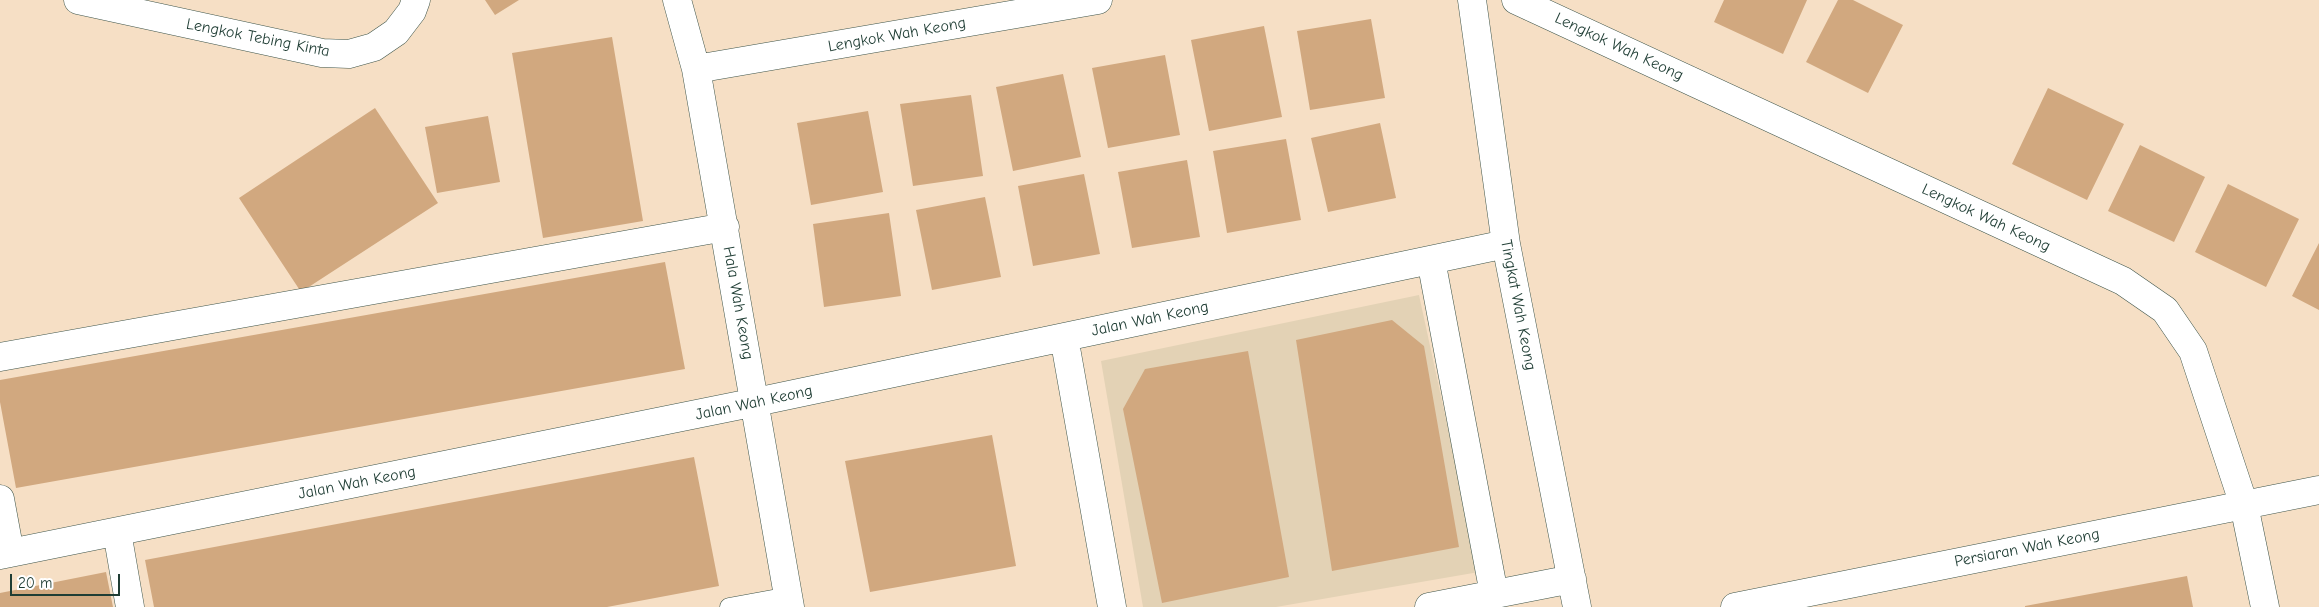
<!DOCTYPE html>
<html>
<head>
<meta charset="utf-8">
<style>
	body { margin:0 }
	#map { position:relative; width:2319px; height:607px; overflow:hidden; background:#f6dfc5; font-family:"Comic Neue",sans-serif }
	canvas { display:block }
	.scale { position:absolute; left:10px; top:574px; width:110px; height:22px; box-sizing:border-box; border:2px solid #1f3d34; border-top:0; padding-left:6px; font-size:15px; line-height:18px; white-space:nowrap; color:#1f3d34; -webkit-text-stroke:4px #fff; paint-order:stroke }
</style>
</head>
<body>
<div id="map">
<canvas width="2319" height="607"></canvas>
<div class="scale">20 m</div>
</div>
<script>
const ctx = document.querySelector('canvas').getContext('2d');
ctx.lineJoin = 'round';
function fillPath(path, color) { ctx.fillStyle = color; ctx.fill(path, 'evenodd'); }
const toPath = rows => new Path2D(rows.map(r => 'M' + r).join(''));
function strokePath(path, color, width, dash) { ctx.strokeStyle = color; ctx.lineWidth = width; ctx.lineCap = dash ? 'butt' : 'round'; ctx.setLineDash(dash || []); ctx.stroke(path); }
function label(font, color, halo, rows, align = 'center') {
  ctx.font = font + ' "Comic Neue",sans-serif'; ctx.lineWidth = 4.5; ctx.setLineDash([]); ctx.textBaseline = 'middle'; ctx.strokeStyle = halo; ctx.fillStyle = color; for (const [text, x, y, turn = 0] of rows) {
    ctx.save(); ctx.translate(x, y); ctx.rotate((+turn || 0) * Math.PI / 180); ctx.textAlign = isNaN(turn) ? turn : align; if (halo) ctx.strokeText(text, 0, 0); ctx.fillText(text, 0, 0); ctx.restore();
  }
}
const built = toPath([
	[1419,295,1479,572,1276,607,1143,607,1101,361]
]);
const building = toPath([
	[485,0,519,0,495,15],
	[1724,0,1807,0,1783,54,1714,22],
	[1838,0,1853,0,1903,25,1868,93,1806,62],
	[1371,19,1385,98,1310,110,1297,31],
	[1264,26,1282,117,1209,131,1191,40],
	[612,37,643,221,543,238,512,53],
	[1165,55,1180,135,1108,148,1092,68],
	[1063,74,1081,157,1013,171,996,87],
	[2048,88,2124,124,2087,200,2012,164],
	[971,95,983,176,913,186,900,104],
	[375,108,438,203,301,292,239,198],
	[868,111,883,192,811,205,797,123],
	[488,116,500,182,437,193,425,127],
	[1380,123,1396,198,1328,212,1311,138],
	[1286,139,1301,220,1227,233,1213,151],
	[2140,145,2205,177,2174,242,2108,211],
	[1187,160,1200,237,1132,248,1118,172],
	[1084,174,1100,254,1033,266,1018,186],
	[2228,184,2299,219,2266,287,2195,252],
	[985,197,1001,277,932,290,916,210],
	[889,213,901,296,824,307,813,224],
	[2319,243,2319,310,2292,296],
	[665,262,685,369,16,488,0,402,0,380],
	[1392,320,1424,346,1459,547,1332,571,1296,340],
	[1248,351,1289,577,1162,603,1123,409,1145,369],
	[992,435,1016,566,870,592,845,461],
	[694,457,719,586,607,607,154,607,145,560],
	[106,572,113,607,0,607,0,593],
	[2187,576,2193,607,2025,607,2025,606]
]);
const service = toPath([
	[729,607,789,596]
]);
const minor = toPath([
	[78,0,322,53,349,54,374,47,396,32,412,11,416,0],
	[677,0,696,69,790,607],
	[1472,0,1506,244,1577,607],
	[1516,0,2123,281,2165,310,2193,351,2244,505,2265,607],
	[696,69,1098,0],
	[1431,260,1494,594],
	[1064,337,1112,607],
	[0,357,725,227],
	[0,499,10,553],
	[117,532,130,607],
	[0,555,756,402,1506,244],
	[1429,607,1572,579],
	[1735,607,2319,490]
]);
const streetNames = [
	["Lengkok Wah Keong",897,35,-10],
	["Lengkok Tebing Kinta",258,38,11],
	["Lengkok Wah Keong",1619,47,25],
	["Lengkok Wah Keong",1986,218,25],
	["Hala Wah Keong",738,303,80],
	["Tingkat Wah Keong",1518,305,79],
	["Jalan Wah Keong",1150,319,-12],
	["Jalan Wah Keong",754,403,-12],
	["Jalan Wah Keong",357,483,-11],
	["Persiaran Wah Keong",2027,548,-11]
];
fillPath(built, '#e3d2b5');
fillPath(building, '#d1a87f');
strokePath(service, '#3f554a', 19);
strokePath(minor, '#3f554a', 29);
strokePath(service, '#fff', 18);
strokePath(minor, '#fff', 28);
label('16px', '#1f3d34', '#fff', streetNames);
</script>
</body>
</html>
